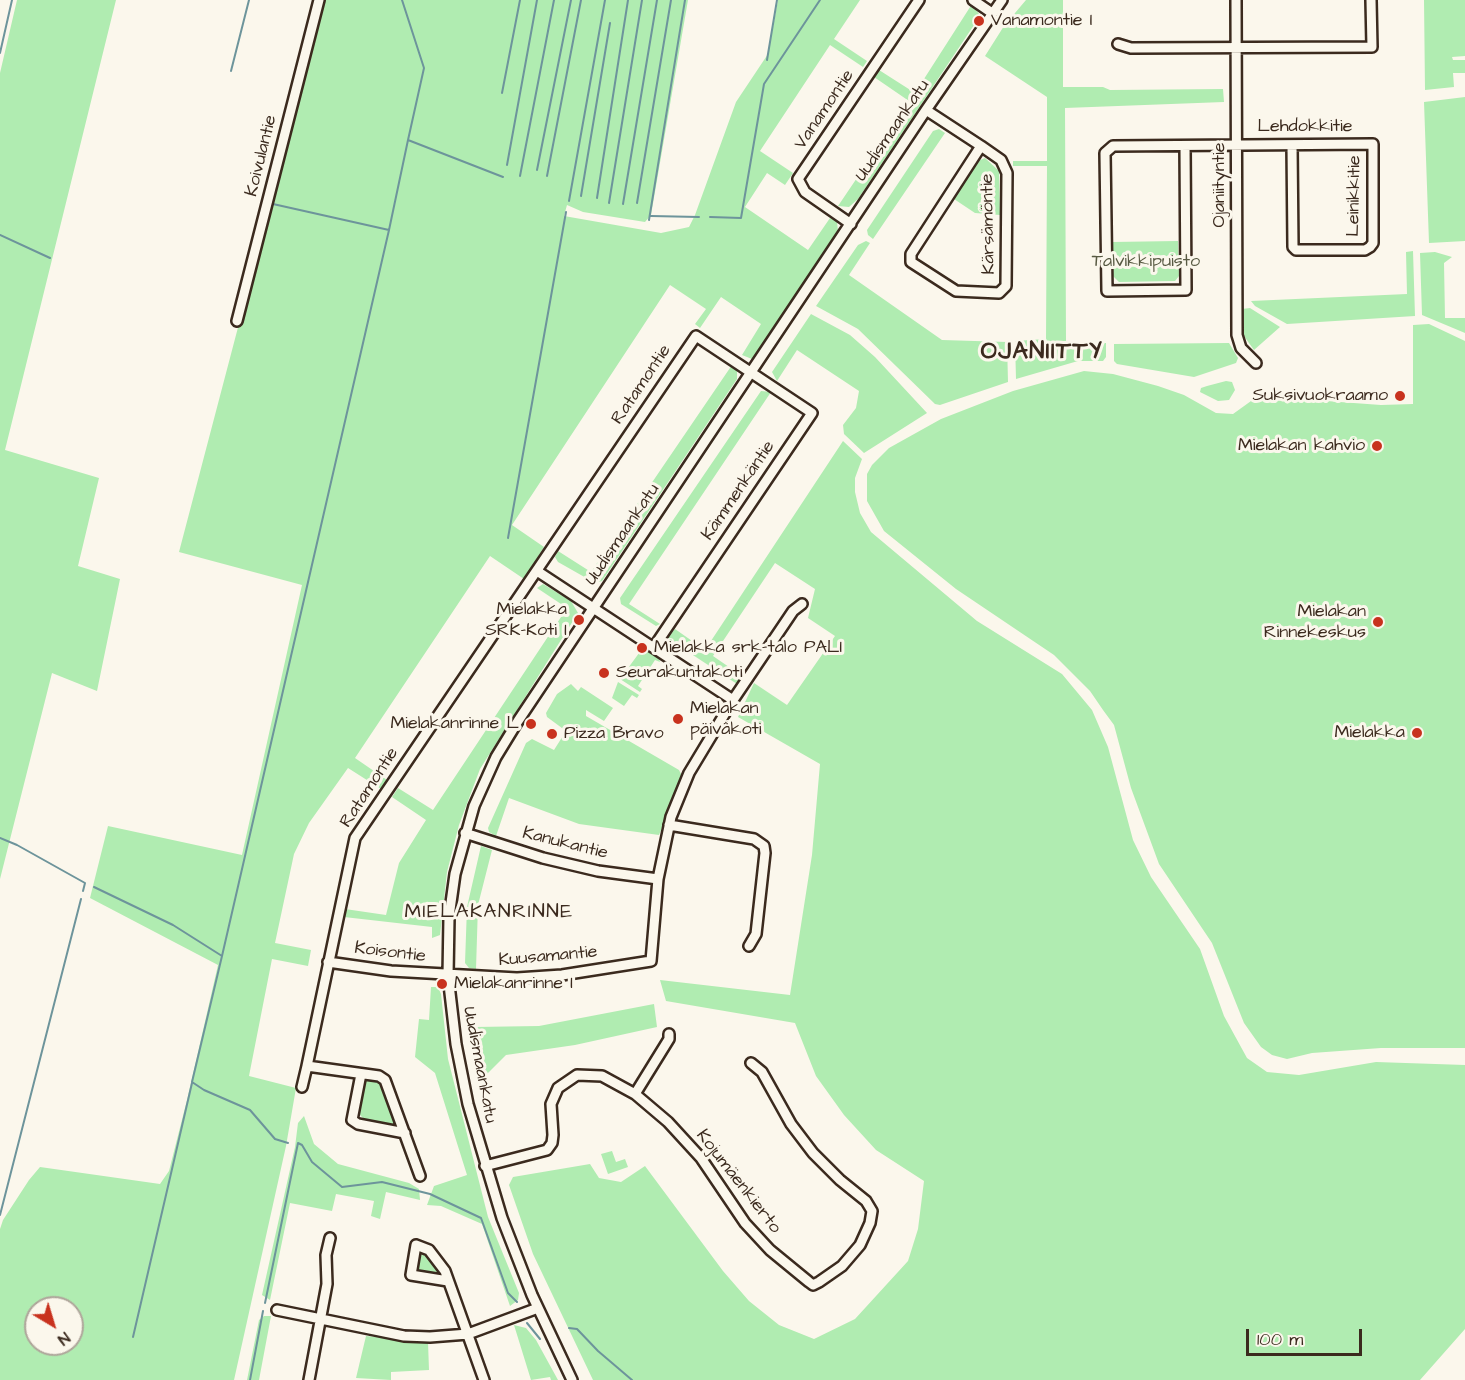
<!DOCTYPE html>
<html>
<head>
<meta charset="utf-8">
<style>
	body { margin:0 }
	#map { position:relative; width:1465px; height:1380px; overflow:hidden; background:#fbf7ec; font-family:"Architects Daughter",sans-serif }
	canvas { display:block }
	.north { position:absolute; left:24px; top:1296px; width:60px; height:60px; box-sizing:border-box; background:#fbf7ec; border:2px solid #aea59a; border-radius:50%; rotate:142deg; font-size:16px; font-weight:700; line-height:24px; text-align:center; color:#3b2a1e }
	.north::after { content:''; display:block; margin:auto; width:21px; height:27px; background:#c8321e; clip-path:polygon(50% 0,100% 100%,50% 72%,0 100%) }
	.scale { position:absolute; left:1246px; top:1329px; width:116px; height:27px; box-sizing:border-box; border:3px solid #3b2a1e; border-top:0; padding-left:8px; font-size:18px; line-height:21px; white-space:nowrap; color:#3b2a1e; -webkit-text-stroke:4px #fbf7ec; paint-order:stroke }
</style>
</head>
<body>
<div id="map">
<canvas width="1465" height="1380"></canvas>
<div class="north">N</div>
<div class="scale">100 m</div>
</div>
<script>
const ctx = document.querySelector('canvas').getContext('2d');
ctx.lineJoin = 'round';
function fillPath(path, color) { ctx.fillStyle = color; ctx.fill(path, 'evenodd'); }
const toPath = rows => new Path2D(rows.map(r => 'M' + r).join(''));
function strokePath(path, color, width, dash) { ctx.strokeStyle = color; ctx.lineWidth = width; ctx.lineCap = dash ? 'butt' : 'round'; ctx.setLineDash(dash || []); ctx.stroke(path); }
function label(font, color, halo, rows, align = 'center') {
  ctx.font = font + ' "Architects Daughter",sans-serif'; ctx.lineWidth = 6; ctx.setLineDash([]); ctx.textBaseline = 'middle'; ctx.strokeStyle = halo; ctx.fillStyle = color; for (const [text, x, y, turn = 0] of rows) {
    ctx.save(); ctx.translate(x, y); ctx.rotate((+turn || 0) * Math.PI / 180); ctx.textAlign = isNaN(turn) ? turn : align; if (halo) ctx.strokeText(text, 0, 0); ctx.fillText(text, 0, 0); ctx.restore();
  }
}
const green = toPath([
	[17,0,116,0,5,450,99,478,78,566,120,579,97,691,52,673,0,879,0,73],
	[324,0,688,0,651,215,645,222,583,212,567,205,564,216,661,233,689,227,695,215,736,102,768,54,778,0,860,0,834,39,867,61,863,67,830,45,760,151,793,173,785,185,767,173,745,207,808,250,830,218,837,222,838,231,752,359,742,355,761,324,721,297,700,328,695,324,706,309,670,285,512,525,544,547,524,579,490,556,355,758,387,780,381,789,348,768,309,823,294,854,275,943,311,950,308,966,272,959,249,1076,296,1088,286,1146,234,1380,0,1380,0,1229,3,1220,29,1180,40,1167,160,1184,169,1171,187,1100,218,965,90,898,108,826,242,855,302,585,179,552],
	[36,1308,72,1308,72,1344,36,1344],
	[1026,0,1063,0,1063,87,1103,87,1110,90,1223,89,1224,102,1065,108,1066,342,1106,343,1106,357,1103,361,1078,361,1016,379,1015,341,1046,339,1047,166,1013,166,1013,161,1047,161,1047,97,985,56,1004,26],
	[1424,0,1465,0,1465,56,1452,57,1453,60,1465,60,1465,73,1453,73,1454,87,1425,90],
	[972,4,979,14,978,19,858,199,849,207,838,206,909,101,874,77,879,70,915,93],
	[1465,97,1465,241,1429,243,1424,102],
	[939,129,945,133,873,239,868,235,867,230,933,131],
	[985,158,999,171,1000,215,975,213,954,199,978,161],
	[866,241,870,243,849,275,942,340,1007,342,1008,382,940,405,935,404,858,329,816,306,858,245],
	[1178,241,1179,276,1175,281,1119,282,1113,276,1112,242],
	[1413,251,1415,316,1287,324,1255,306,1251,301,1407,294,1406,252],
	[1435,252,1452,257,1444,263,1445,318,1465,318,1465,333,1422,315,1420,253],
	[1250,308,1280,327,1254,350,1244,336,1242,309],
	[811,314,850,335,875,357,927,413,864,453,844,434,843,425,856,408,859,391,797,350,777,381,772,372],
	[1429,324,1465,341,1465,1048,1381,1048,1312,1053,1287,1059,1272,1055,1261,1047,1244,1023,1212,943,1159,864,1131,788,1114,725,1103,710,1090,691,1054,655,956,589,884,531,867,501,867,474,872,465,889,448,941,419,1013,391,1084,371,1113,374,1158,386,1184,395,1216,413,1233,414,1258,396,1381,405,1413,404,1413,325],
	[1229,343,1238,358,1236,363,1194,377,1117,364,1114,361,1114,344],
	[732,365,737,369,737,379,602,581,595,583,558,562,555,557,558,551,591,572],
	[1226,381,1232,382,1235,390,1229,400,1218,401,1200,392,1201,388,1207,386],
	[761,391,771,392,629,604,660,624,656,626,621,604,620,598],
	[843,441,862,459,855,478,855,492,860,513,871,532,977,621,1062,674,1092,710,1108,747,1133,840,1151,877,1200,949,1224,1016,1247,1058,1267,1072,1299,1075,1376,1062,1465,1065,1465,1329,1420,1380,593,1380,533,1254,509,1185,513,1177,590,1164,599,1178,621,1182,645,1166,723,1271,749,1301,779,1325,814,1339,855,1319,908,1261,918,1229,924,1181,876,1150,844,1115,816,1076,795,1023,666,1001,660,980,790,995,812,855,820,764,738,717,754,683,787,705,835,636,808,618,815,589,775,563,713,656,742,676,737,684,667,638,675,629,705,650],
	[543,584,571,601,578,613,480,769,459,825,447,872,440,935,432,938,432,927,344,917,345,909,386,915,399,863,426,820,392,797,398,788,433,810,567,608,537,588],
	[642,649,651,652,659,658,660,662,655,660,638,686,642,689,640,692,620,679],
	[618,682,639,695,637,698,632,695,624,706,612,698],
	[571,684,578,691,581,687,613,708,604,721,586,710,586,716,679,770,682,776,659,835,579,824,509,798,496,836,489,832,488,828,526,743,532,739,554,750,566,731,547,717,546,713,557,694],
	[481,846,492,850,478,905,476,969,469,968,465,963,467,907],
	[431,987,438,987,441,994,448,1059,488,1217,519,1293,518,1300,510,1306,482,1224,441,1206,427,1205,434,1186,467,1175,435,1073,415,1057,419,1019,429,1020],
	[654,1004,657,1027,575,1045,506,1055,485,1076,475,1027,539,1026],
	[372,1077,382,1082,397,1120,391,1126,366,1121,359,1114,363,1081],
	[304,1116,314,1144,338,1164,409,1183,419,1189,420,1200,386,1192,380,1219,371,1216,374,1201,336,1194,332,1211,290,1203,270,1300,262,1295,295,1147,298,1123],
	[612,1151,616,1162,625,1159,628,1167,608,1174,601,1154],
	[424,1253,439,1269,441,1274,438,1276,418,1272,418,1258],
	[264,1316,271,1316,259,1380,247,1380,259,1320],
	[514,1325,526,1328,536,1340,558,1380,551,1380,550,1377,531,1380],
	[366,1336,428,1342,429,1370,391,1372,391,1380,356,1378]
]);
const stream = toPath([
	[402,0,424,68,408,140,503,177],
	[0,53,12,0],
	[767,60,777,0],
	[231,71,249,0],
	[502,93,520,0],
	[507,165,537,0],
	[537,170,571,0],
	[520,176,554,0],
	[547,176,581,0],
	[581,196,610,23],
	[597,198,628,0],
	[569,201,605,0],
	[609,203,642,0],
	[637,203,671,0],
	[273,204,389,230,408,140],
	[623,204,657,0],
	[651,216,699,217],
	[710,217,741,218,764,84,820,0],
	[649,220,685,0],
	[0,235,50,258],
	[508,538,566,212],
	[0,838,17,845,85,883,83,891],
	[94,887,173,925,222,956,192,1082,204,1090,250,1110,275,1139,288,1143],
	[222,956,389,230],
	[0,1215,81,899],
	[265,1303,298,1143,302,1145,312,1162,342,1187,382,1182,430,1194,481,1218,508,1293,517,1302],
	[527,1323,540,1339],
	[569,1328,577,1329,598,1351,632,1380],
	[133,1337,192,1083],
	[250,1380,263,1311]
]);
const minor = toPath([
	[973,0,992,13],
	[1236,0,1237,335,1241,348,1256,363],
	[1118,44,1131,48,1372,47,1371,0],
	[926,110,981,146,1001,160,1007,173,1006,286,999,293,956,291,911,262,911,254,981,146],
	[1185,146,1186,290,1107,291,1105,153,1113,146,1373,144,1373,243,1370,247,1365,250,1296,250,1293,247,1292,145],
	[851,224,805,192,798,179,919,0],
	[237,321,319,0],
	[537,571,733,700],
	[669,825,754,839,764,846,765,853,756,934,749,946],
	[465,833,543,858,598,871,658,879],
	[328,962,391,971,517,978,562,975,651,961,658,879,671,817,689,773,733,700,793,611,802,604],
	[361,1074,352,1120,358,1124,405,1133],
	[302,1087,307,1066],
	[635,1094,669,1039,669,1034],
	[485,1166,547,1150,552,1143,553,1135,551,1104,558,1088,577,1075,602,1076,635,1094,668,1122,701,1158,745,1223,770,1250,809,1282,813,1285,819,1282,842,1266,860,1245,870,1223,872,1211,866,1201,840,1180,813,1153,791,1124,762,1072,751,1063],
	[420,1176,385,1080,379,1076,307,1066,355,838,696,336,812,413,654,647],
	[448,1281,411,1275,416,1245,429,1250,445,1271,484,1380],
	[277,1310,404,1336,430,1337,468,1334,538,1308],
	[309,1380,327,1284,326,1255,330,1238],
	[572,1380,532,1295,502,1218,468,1104,456,1044,448,976,449,917,455,874,474,806,496,757,518,721,926,110,1002,0]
]);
const markers = [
	[979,21,6,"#c8321e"],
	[1400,396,6,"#c8321e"],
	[1377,446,6,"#c8321e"],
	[579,620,6,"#c8321e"],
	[1378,622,6,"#c8321e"],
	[642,648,6,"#c8321e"],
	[604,673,6,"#c8321e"],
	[678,719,6,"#c8321e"],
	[531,724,6,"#c8321e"],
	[1417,733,6,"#c8321e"],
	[552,734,6,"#c8321e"],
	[442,984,6,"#c8321e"]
];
const poiNames = [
	["Vanamontie I",991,21],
	["Suksivuokraamo",1388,396,"right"],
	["Mielakan kahvio",1365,446,"right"],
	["Mielakka",567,610,"right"],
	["SRK-Koti I",567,631,"right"],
	["Mielakan",1366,612,"right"],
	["Rinnekeskus",1366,633,"right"],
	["Mielakka srk-talo PALI",654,648],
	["Seurakuntakoti",616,673],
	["Mielakan",690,709],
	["päiväkoti",690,730],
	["Mielakanrinne L",519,724,"right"],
	["Mielakka",1405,733,"right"],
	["Pizza Bravo",564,734],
	["Mielakanrinne I",454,984]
];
const streetNames = [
	["Vanamontie",825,110,-56],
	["Lehdokkitie",1305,127],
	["Uudismaankatu",893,131,-56],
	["Koivulantie",262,156,-76],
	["Ojaniityntie",1220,185,-90],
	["Leinikkitie",1355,196,-89],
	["Kärsämöntie",989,224,-91],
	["Ratamontie",642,385,-56],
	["Kämmenkäntie",739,491,-56],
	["Uudismaankatu",623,535,-56],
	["Ratamontie",370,788,-57],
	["Kanukantie",565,844,14],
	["Koisontie",390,953,7],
	["Kuusamantie",548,957,-5],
	["Uudismaankatu",479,1065,79],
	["Kojumäenkierto",738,1182,52]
];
const parkNames = [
	["Talvikkipuisto",1146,262]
];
const neighbourhoodNames = [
	["MIELAKANRINNE",489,913]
];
const districtNames = [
	["OJANIITTY",1042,353]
];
fillPath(green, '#b0ecb1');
strokePath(stream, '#6d949b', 2);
strokePath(minor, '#3b2a1e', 14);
strokePath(minor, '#fbf7ec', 9);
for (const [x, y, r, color] of markers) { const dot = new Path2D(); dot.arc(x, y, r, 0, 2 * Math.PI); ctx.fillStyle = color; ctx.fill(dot); strokePath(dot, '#fbf7ec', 2); }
label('18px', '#3b2a1e', '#fbf7ec', poiNames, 'left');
label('18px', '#3b2a1e', '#fbf7ec', streetNames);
label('18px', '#585a43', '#fbf7ec', parkNames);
ctx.letterSpacing = '1.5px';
label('20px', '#3b2a1e', '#fbf7ec', neighbourhoodNames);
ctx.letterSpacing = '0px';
ctx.letterSpacing = '1.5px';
label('bold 24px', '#3b2a1e', '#fbf7ec', districtNames);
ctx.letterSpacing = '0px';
</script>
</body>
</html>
